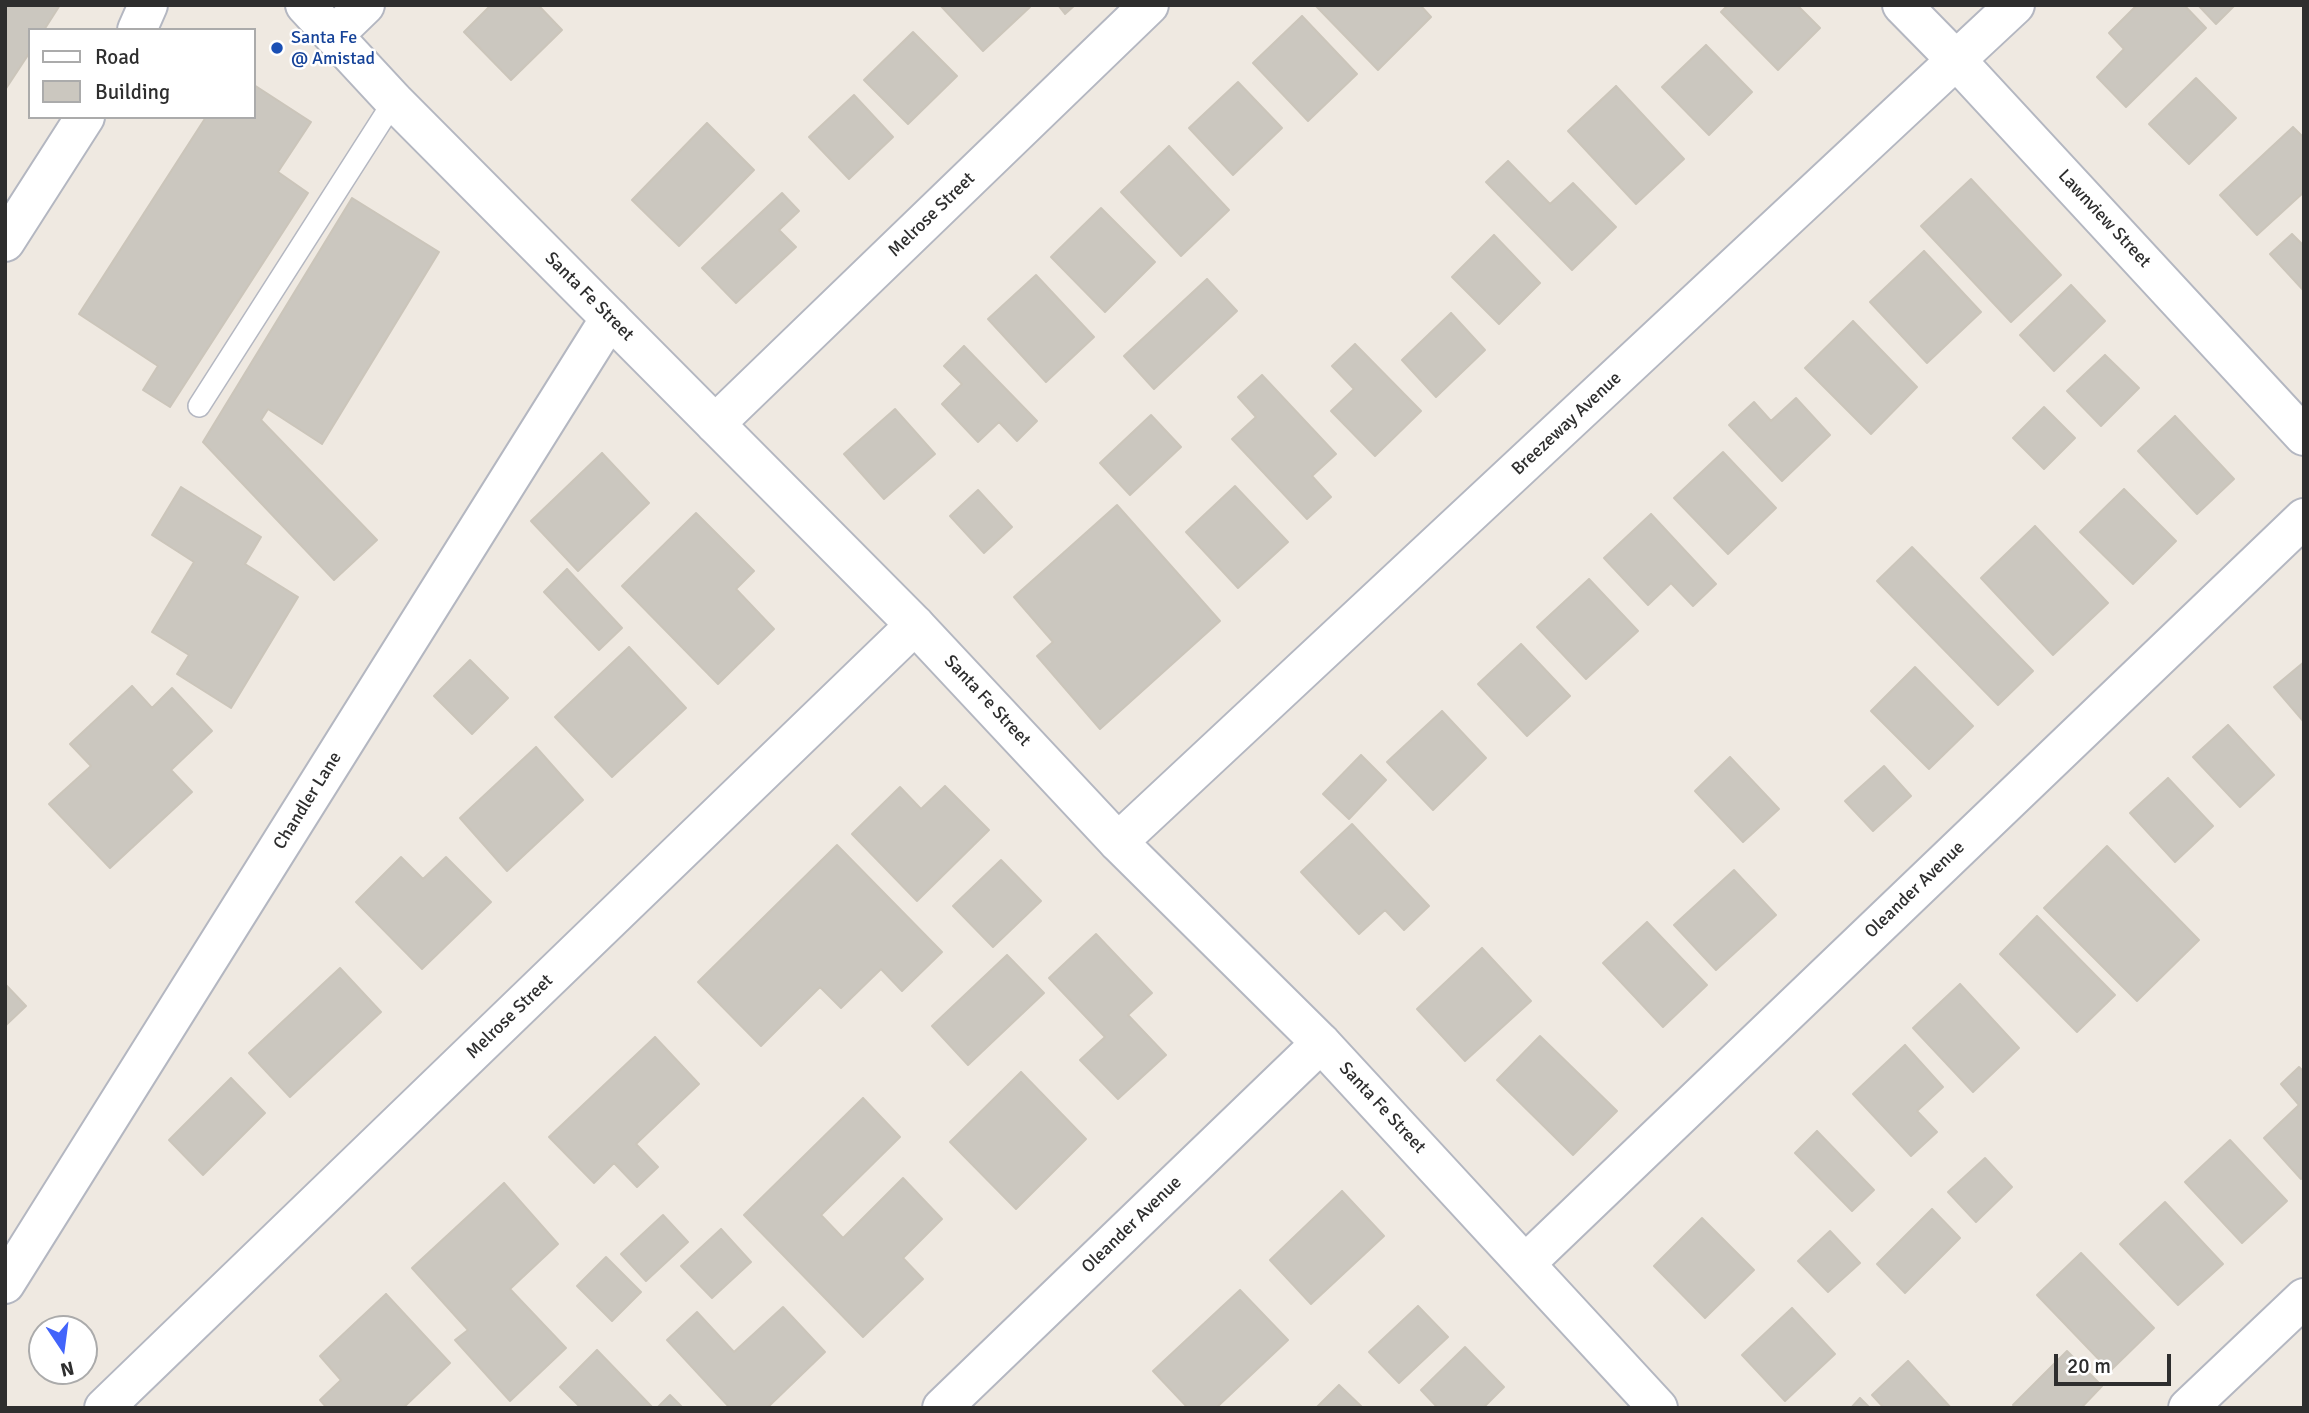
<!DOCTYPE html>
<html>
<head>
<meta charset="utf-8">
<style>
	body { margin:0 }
	#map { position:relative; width:2309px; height:1413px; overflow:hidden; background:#efe9e1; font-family:Signika,sans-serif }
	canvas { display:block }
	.frame { position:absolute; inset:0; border:7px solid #2e2e2e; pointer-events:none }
	.legend { position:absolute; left:28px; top:28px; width:228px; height:91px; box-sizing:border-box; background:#fff; border:2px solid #ababab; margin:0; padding:9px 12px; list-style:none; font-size:21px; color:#2e2e2e }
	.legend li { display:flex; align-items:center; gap:14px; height:35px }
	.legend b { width:35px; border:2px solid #ababab }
	.north { position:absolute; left:28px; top:1315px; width:70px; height:70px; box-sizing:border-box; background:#fff; border:2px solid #ababab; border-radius:50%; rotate:167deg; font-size:19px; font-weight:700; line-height:28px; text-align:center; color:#2e2e2e }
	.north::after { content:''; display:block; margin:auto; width:24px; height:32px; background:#4264fb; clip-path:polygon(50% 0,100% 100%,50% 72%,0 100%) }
	.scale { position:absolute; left:2054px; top:1354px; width:117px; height:32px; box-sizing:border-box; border:4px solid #2e2e2e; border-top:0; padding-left:9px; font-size:21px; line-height:24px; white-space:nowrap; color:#2e2e2e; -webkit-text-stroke:5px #fff; paint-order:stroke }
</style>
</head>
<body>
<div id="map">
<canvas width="2309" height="1413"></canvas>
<div class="frame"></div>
<ul class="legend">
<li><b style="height:9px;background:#fff"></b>Road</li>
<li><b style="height:19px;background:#cbc7bf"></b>Building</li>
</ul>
<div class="north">N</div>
<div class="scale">20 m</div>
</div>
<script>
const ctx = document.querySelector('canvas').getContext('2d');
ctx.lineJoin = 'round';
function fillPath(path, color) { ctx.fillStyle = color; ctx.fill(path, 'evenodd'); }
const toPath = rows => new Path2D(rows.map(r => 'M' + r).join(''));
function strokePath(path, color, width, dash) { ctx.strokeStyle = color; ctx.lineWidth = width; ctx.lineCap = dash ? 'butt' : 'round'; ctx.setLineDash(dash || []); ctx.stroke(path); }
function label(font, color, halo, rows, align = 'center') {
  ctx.font = font + ' Signika,sans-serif'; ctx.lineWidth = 5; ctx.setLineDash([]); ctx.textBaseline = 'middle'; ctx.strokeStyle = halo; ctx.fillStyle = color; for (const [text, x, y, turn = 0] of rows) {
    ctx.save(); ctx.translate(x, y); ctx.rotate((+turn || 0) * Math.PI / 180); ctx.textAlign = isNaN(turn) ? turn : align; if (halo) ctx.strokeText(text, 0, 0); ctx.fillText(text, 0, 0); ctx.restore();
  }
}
const building = toPath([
	[5,5,60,5,44,30,30,30,30,52,5,90,5,5],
	[491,5,538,5,562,30,511,80,464,32,491,5],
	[940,5,1028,5,1030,7,983,51,940,5],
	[1058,5,1075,5,1065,14,1058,5],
	[1315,5,1420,5,1431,17,1378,70,1315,5],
	[1728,5,1797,5,1820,28,1778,70,1721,12,1728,5],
	[2137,5,2184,5,2206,28,2126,107,2097,77,2124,49,2109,33,2137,5],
	[2198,5,2235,5,2216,24,2198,5],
	[1302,16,1357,74,1308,121,1253,63,1302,16],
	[913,32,957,76,908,124,864,80,913,32],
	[1706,45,1752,92,1709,135,1662,87,1706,45],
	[2196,78,2236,118,2189,164,2149,124,2196,78],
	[1238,82,1282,128,1233,175,1189,128,1238,82],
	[254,85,311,122,278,172,308,193,170,407,143,390,158,366,79,314,206,117,254,117,254,85],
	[1616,86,1684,159,1636,204,1568,131,1616,86],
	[854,95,893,137,849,179,809,137,854,95],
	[707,123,754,170,679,246,632,200,707,123],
	[2293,127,2304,138,2304,192,2257,235,2220,195,2293,127],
	[1169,146,1229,210,1181,256,1121,192,1169,146],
	[1508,161,1550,204,1573,183,1616,227,1572,270,1486,182,1508,161],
	[1971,179,2061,275,2011,322,1921,226,1971,179],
	[782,193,799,211,779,230,796,247,736,303,702,268,782,193],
	[352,198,439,252,322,444,268,409,261,420,377,540,334,580,203,442,352,198],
	[1101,208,1155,262,1105,312,1051,257,1101,208],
	[2292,234,2304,246,2304,291,2270,254,2292,234],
	[1494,235,1540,283,1499,324,1452,277,1494,235],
	[1924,251,1981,312,1927,363,1870,302,1924,251],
	[1036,275,1094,337,1046,382,988,319,1036,275],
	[1207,279,1237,311,1154,389,1124,356,1207,279],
	[2071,285,2105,321,2054,371,2020,335,2071,285],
	[1451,313,1485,350,1436,397,1402,360,1451,313],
	[1853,321,1917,387,1871,434,1805,368,1853,321],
	[1355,344,1421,411,1375,456,1331,411,1354,389,1332,366,1355,344],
	[964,346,1037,421,1017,441,999,422,978,442,942,404,962,384,944,366,964,346],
	[2105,355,2139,388,2101,426,2067,391,2105,355],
	[1262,375,1336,454,1312,476,1331,497,1307,519,1232,439,1256,417,1238,397,1262,375],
	[1796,398,1830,435,1782,481,1729,425,1754,402,1771,421,1796,398],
	[2044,407,2075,438,2044,469,2013,438,2044,407],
	[895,409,935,454,884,499,844,454,895,409],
	[1151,415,1181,447,1130,495,1100,463,1151,415],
	[2175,416,2234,479,2197,514,2138,451,2175,416],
	[1723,452,1776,508,1728,554,1674,498,1723,452],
	[602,453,649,503,578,571,531,521,602,453],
	[1235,486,1288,542,1238,588,1186,532,1235,486],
	[181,487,261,537,245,564,298,597,231,708,177,674,189,655,152,632,194,562,152,535,181,487],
	[2124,489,2176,541,2133,584,2080,532,2124,489],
	[978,490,1012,527,984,553,950,516,978,490],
	[1117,505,1220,621,1100,729,1037,656,1053,642,1014,597,1117,505],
	[696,513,754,571,736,589,774,629,718,684,622,586,696,513],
	[1651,514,1716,584,1693,606,1671,583,1648,605,1604,558,1651,514],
	[2035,526,2108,603,2053,655,1981,578,2035,526],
	[1912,547,2033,671,1998,705,1877,581,1912,547],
	[567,569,622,628,599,650,544,592,567,569],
	[1589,579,1638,631,1586,679,1537,627,1589,579],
	[1521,644,1570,696,1527,736,1478,684,1521,644],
	[629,647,686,708,612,777,555,717,629,647],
	[470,660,508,698,472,734,434,696,470,660],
	[2304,662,2304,722,2274,687,2304,662],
	[1915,667,1973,726,1929,769,1871,711,1915,667],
	[132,686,152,708,172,688,212,731,171,770,192,792,110,868,49,804,91,766,70,744,132,686],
	[1442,711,1486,758,1433,810,1387,762,1442,711],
	[2228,725,2274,775,2240,807,2193,757,2228,725],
	[536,747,583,800,507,871,460,818,536,747],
	[1361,755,1386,780,1349,819,1323,794,1361,755],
	[1730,757,1779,809,1743,842,1695,791,1730,757],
	[1884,766,1911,796,1873,831,1845,801,1884,766],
	[2168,778,2213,826,2175,862,2130,813,2168,778],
	[945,786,989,830,917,901,852,834,900,787,921,809,945,786],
	[1352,824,1429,906,1404,930,1385,910,1359,934,1301,872,1352,824],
	[837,845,942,952,902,991,881,969,841,1008,820,987,761,1046,698,982,837,845],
	[2107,846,2199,940,2137,1001,2044,908,2107,846],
	[401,857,423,879,446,857,491,902,422,969,356,902,401,857],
	[1001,860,1041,901,993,947,953,906,1001,860],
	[1734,870,1776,915,1716,970,1674,925,1734,870],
	[2037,916,2115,995,2077,1032,2000,954,2037,916],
	[1647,922,1707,985,1663,1027,1603,963,1647,922],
	[1096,934,1152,993,1128,1015,1166,1055,1118,1099,1080,1060,1105,1037,1049,978,1096,934],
	[1482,948,1531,1001,1465,1061,1417,1009,1482,948],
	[1007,955,1044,993,968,1065,932,1026,1007,955],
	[340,968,381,1012,290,1097,249,1053,340,968],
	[5,984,26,1006,5,1026,5,984],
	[1960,984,2019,1048,1973,1092,1913,1028,1960,984],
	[1540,1036,1617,1111,1573,1155,1497,1080,1540,1036],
	[655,1037,699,1084,636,1144,658,1167,637,1187,614,1163,594,1183,549,1137,655,1037],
	[1905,1045,1943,1087,1917,1111,1937,1132,1911,1156,1853,1094,1905,1045],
	[2299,1067,2304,1072,2304,1176,2301,1179,2264,1138,2299,1105,2281,1084,2299,1067],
	[1021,1072,1086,1139,1016,1209,950,1142,1021,1072],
	[231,1078,265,1113,203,1175,169,1140,231,1078],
	[863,1098,900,1137,821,1215,843,1238,903,1178,942,1219,903,1258,923,1279,863,1337,744,1215,863,1098],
	[1817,1131,1874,1190,1852,1211,1795,1153,1817,1131],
	[2230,1140,2287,1201,2242,1243,2185,1182,2230,1140],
	[1985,1158,2012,1187,1976,1222,1948,1192,1985,1158],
	[504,1183,558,1244,510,1289,566,1348,510,1401,455,1340,468,1330,412,1268,504,1183],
	[1342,1191,1384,1236,1311,1304,1270,1260,1342,1191],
	[2165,1202,2223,1264,2178,1305,2120,1244,2165,1202],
	[1932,1209,1960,1238,1905,1293,1877,1264,1932,1209],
	[663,1215,688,1242,646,1281,621,1254,663,1215],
	[1702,1218,1754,1270,1705,1318,1654,1266,1702,1218],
	[721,1229,751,1262,712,1298,681,1266,721,1229],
	[1830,1231,1860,1263,1828,1292,1798,1261,1830,1231],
	[2081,1253,2154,1328,2110,1371,2037,1295,2081,1253],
	[606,1257,641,1292,612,1321,577,1286,606,1257],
	[1240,1290,1288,1340,1216,1408,1188,1408,1153,1371,1240,1290],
	[386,1294,450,1363,403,1408,327,1408,320,1400,341,1380,320,1356,386,1294],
	[1418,1306,1448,1337,1399,1383,1369,1352,1418,1306],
	[783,1307,825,1352,767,1408,730,1408,667,1340,697,1312,734,1352,783,1307],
	[1792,1308,1835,1354,1785,1401,1742,1355,1792,1308],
	[1465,1347,1504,1387,1483,1408,1438,1408,1421,1390,1465,1347],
	[597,1350,653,1408,581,1408,560,1387,597,1350],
	[2067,1351,2102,1386,2081,1408,2015,1408,2013,1405,2067,1351],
	[1908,1361,1951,1408,1884,1408,1872,1395,1908,1361],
	[1339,1385,1363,1408,1316,1408,1339,1385],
	[670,1395,683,1408,657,1408,670,1395],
	[1860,1398,1870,1408,1851,1408,1860,1398]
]);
const lane = toPath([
	[199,406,394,101]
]);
const street = toPath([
	[1902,5,1957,61,2304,436],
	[137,30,148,5],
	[334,35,365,5],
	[5,242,85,117],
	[715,424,1149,5],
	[1118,842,2015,5],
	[1526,1263,2304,518],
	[5,1284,610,318],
	[104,1408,915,625],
	[942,1408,1321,1043],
	[2188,1408,2304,1298]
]);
const secondary = toPath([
	[305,5,394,101,915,625,1118,842,1321,1043,1658,1408]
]);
const markers = [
	[277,48,7,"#1a4fb4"]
];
const transitNames = [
	["Santa Fe",291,38],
	["@ Amistad",291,59]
];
const streetNames = [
	["Melrose Street",932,215,-44],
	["Lawnview Street",2104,219,47],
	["Santa Fe Street",589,297,45],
	["Breezeway Avenue",1567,424,-43],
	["Santa Fe Street",987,701,47],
	["Chandler Lane",308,801,-58],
	["Oleander Avenue",1915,890,-44],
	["Melrose Street",510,1017,-44],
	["Santa Fe Street",1382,1108,47],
	["Oleander Avenue",1132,1225,-44]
];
fillPath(building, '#cbc7bf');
strokePath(building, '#cbc5ba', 2);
strokePath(lane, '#b4b7c1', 24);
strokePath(street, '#b4b7c1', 42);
strokePath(secondary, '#b4b7c1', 42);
strokePath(lane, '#fff', 21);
strokePath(street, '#fff', 38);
strokePath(secondary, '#fff', 38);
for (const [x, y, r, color] of markers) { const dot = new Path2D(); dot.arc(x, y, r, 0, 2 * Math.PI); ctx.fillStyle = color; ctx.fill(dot); strokePath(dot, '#fff', 2.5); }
label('18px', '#164399', '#fff', transitNames, 'left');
label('18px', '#2e2e2e', '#fff', streetNames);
</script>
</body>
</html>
